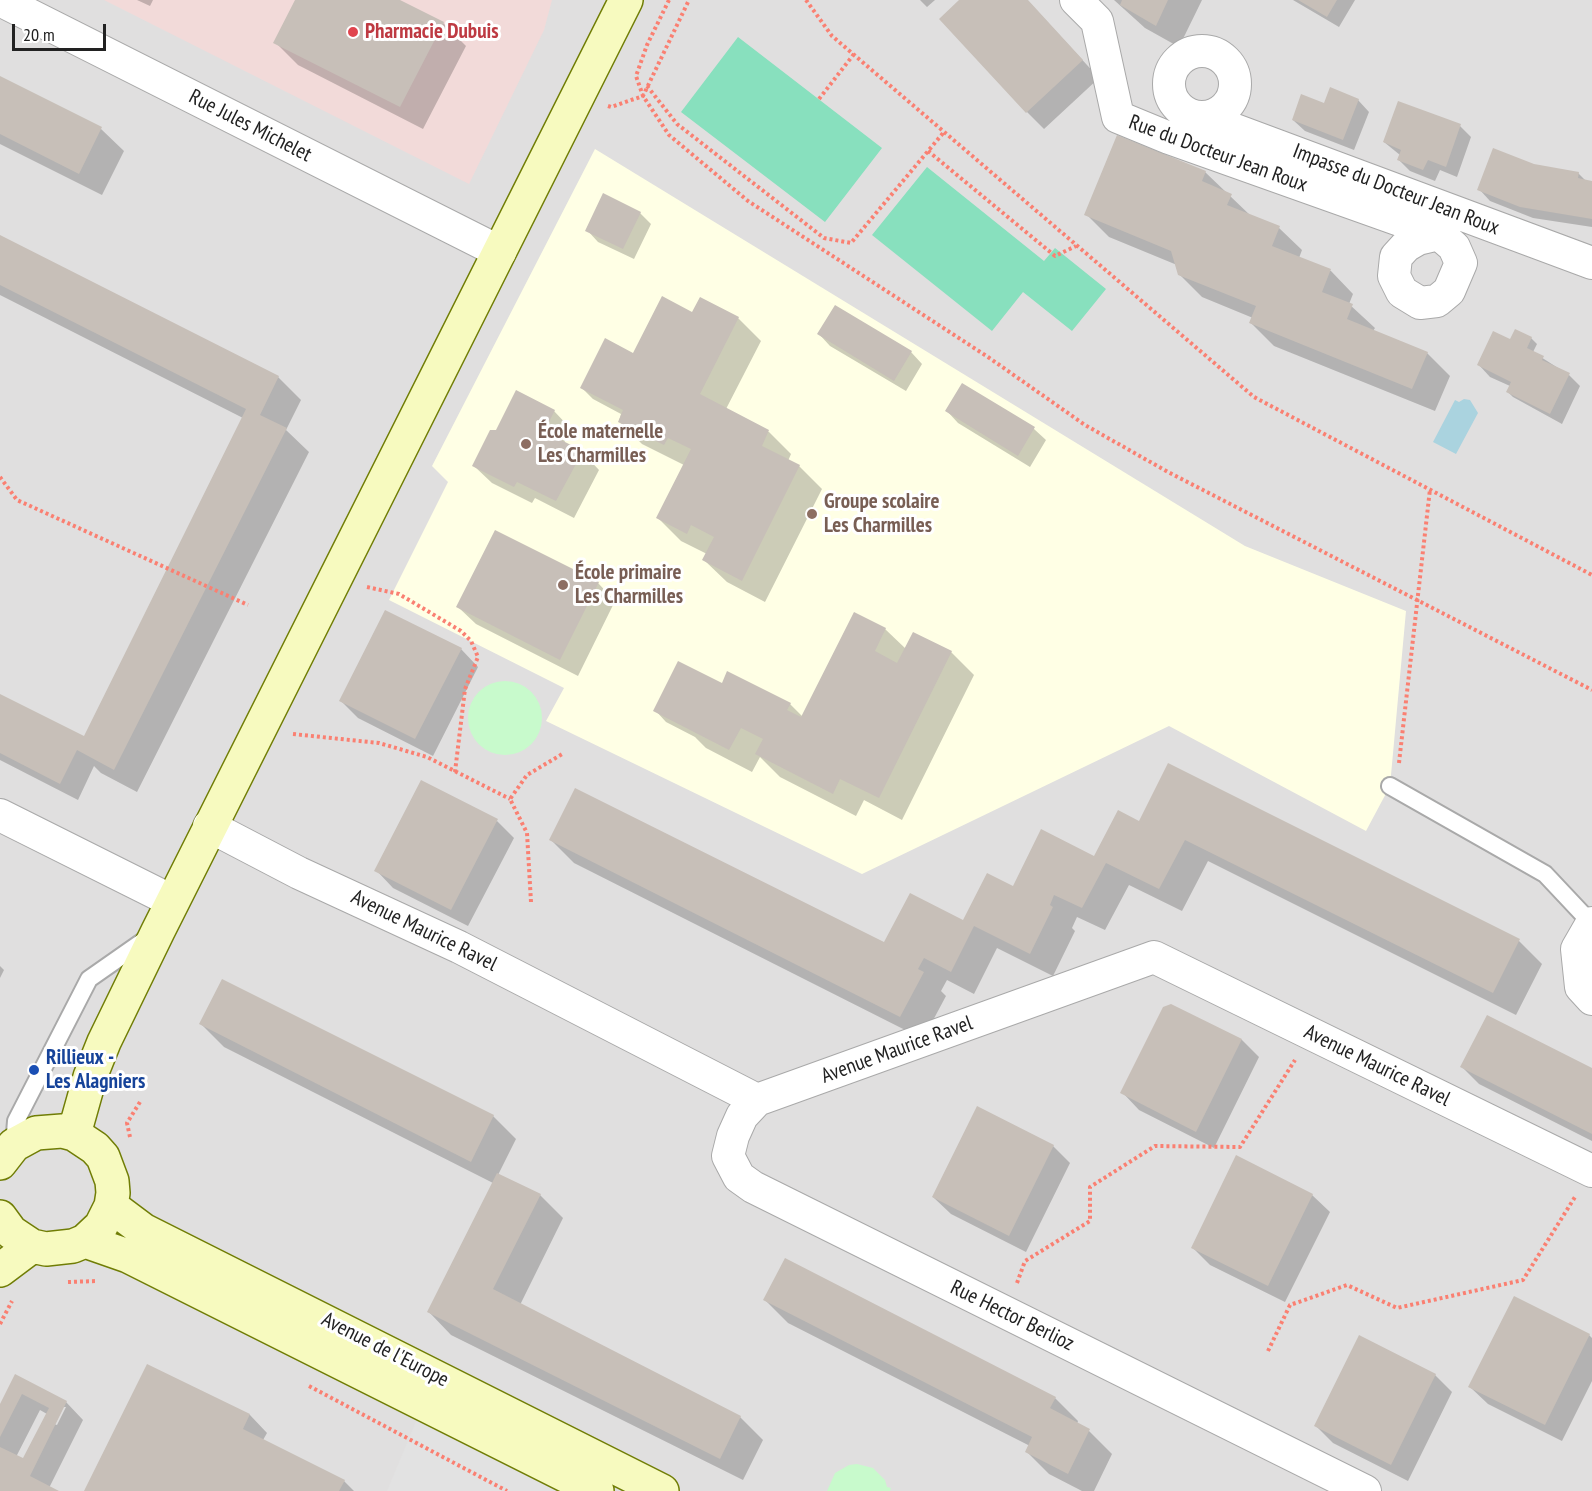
<!DOCTYPE html>
<html>
<head>
<meta charset="utf-8">
<style>
	body { margin:0 }
	#map { position:relative; width:1592px; height:1491px; overflow:hidden; background:#f2efe9; font-family:"PT Sans Narrow",sans-serif }
	canvas { display:block }
	.scale { position:absolute; left:12px; top:24px; width:94px; height:27px; box-sizing:border-box; border:3px solid #222; border-top:0; padding-left:8px; font-size:18px; line-height:21px; white-space:nowrap; color:#222; -webkit-text-stroke:4px #fff; paint-order:stroke }
</style>
</head>
<body>
<div id="map">
<canvas width="1592" height="1491"></canvas>
<div class="scale">20 m</div>
</div>
<script>
const ctx = document.querySelector('canvas').getContext('2d');
ctx.lineJoin = 'round';
function fillPath(path, color) { ctx.fillStyle = color; ctx.fill(path, 'evenodd'); }
const toPath = rows => new Path2D(rows.map(r => 'M' + r).join(''));
function strokePath(path, color, width, dash) { ctx.strokeStyle = color; ctx.lineWidth = width; ctx.lineCap = dash ? 'butt' : 'round'; ctx.setLineDash(dash || []); ctx.stroke(path); }
function label(font, color, halo, rows, align = 'center') {
  ctx.font = font + ' "PT Sans Narrow",sans-serif'; ctx.lineWidth = 6; ctx.setLineDash([]); ctx.textBaseline = 'middle'; ctx.strokeStyle = halo; ctx.fillStyle = color; for (const [text, x, y, turn = 0] of rows) {
    ctx.save(); ctx.translate(x, y); ctx.rotate((+turn || 0) * Math.PI / 180); ctx.textAlign = isNaN(turn) ? turn : align; if (halo) ctx.strokeText(text, 0, 0); ctx.fillText(text, 0, 0); ctx.restore();
  }
}
const residential = toPath([
	[0,0,1592,0,1592,1491,0,1491]
]);
const commercial = toPath([
	[104,0,552,0,544,30,469,184]
]);
const education = toPath([
	[595,149,1245,546,1406,611,1390,786,1366,831,1169,726,862,874,546,721,564,688,389,600,448,482,432,466]
]);
const park = toPath([
	'468 718a37 37 0 1 1 74 0a37 37 0 1 1-74 0Z',
	[857,1464,873,1468,885,1480,887,1487,891,1488,890,1491,827,1491,835,1473,849,1465]
]);
const pitch = toPath([
	[738,37,882,148,825,222,681,112],
	[927,167,1044,261,1055,248,1106,289,1072,331,1023,292,992,331,872,235]
]);
const parking = toPath([
	[420,1412,577,1491,387,1491]
]);
const water = toPath([
	[1464,399,1470,400,1478,413,1456,454,1433,442,1455,400,1459,402]
]);
const shadow = toPath([
	[137,0,153,0,150,6],
	[296,0,397,0,443,23,466,46,423,129,298,65,275,42],
	[920,0,935,0,927,7],
	[961,0,1027,0,1099,78,1044,129,1027,112],
	[1114,0,1202,0,1179,47,1145,28],
	[1293,0,1355,0,1339,27],
	[0,78,101,129,124,151,102,195,0,144],
	[1358,100,1369,112,1354,150,1305,131,1293,120,1324,105],
	[1460,126,1471,137,1457,177,1440,170,1435,181,1410,171,1398,159,1400,155,1384,142],
	[1534,166,1578,173,1586,181,1592,182,1592,227,1533,218,1490,201,1479,189],
	[1205,172,1252,217,1279,228,1302,250,1299,258,1331,271,1353,294,1349,304,1375,328,1373,331,1427,353,1450,376,1435,411,1274,346,1251,323,1253,318,1202,297,1179,274,1177,265,1109,237,1086,214],
	[640,213,651,224,634,259,598,242,587,230],
	[0,237,278,377,301,400,286,430,309,452,137,792,101,773,94,766,78,800,0,760,0,696,84,739,243,418,0,295],
	[692,314,738,318,761,341,726,409,769,432,791,454,788,461,799,466,822,489,765,602,727,582,704,560,707,554,681,541,658,518,684,465,642,444,619,421,621,414,593,399,582,388],
	[819,334,911,352,922,364,906,391,830,346],
	[1531,338,1537,344,1533,352,1569,375,1580,386,1562,424,1513,397,1508,392,1510,386,1490,377,1479,365],
	[963,385,1034,429,1046,440,1030,467,958,423,947,411],
	[554,411,571,429,564,443,582,452,599,470,574,518,535,498,532,503,492,483,474,466,497,432],
	[598,583,615,601,578,676,476,624,458,607],
	[885,629,906,649,951,652,974,675,902,820,864,800,856,816,780,777,760,757,752,772,706,748,695,737,666,722,655,710,722,685,790,704,803,717],
	[461,649,478,667,433,756,358,718,341,701],
	[1169,765,1519,941,1542,964,1516,1015,1208,861,1182,911,1129,885,1105,930,1077,917,1072,928,1075,931,1053,976,997,948,974,994,947,980,941,991,946,996,923,1039,574,863,551,840,884,944,964,922,1013,888,1095,858,1139,823],
	[497,821,514,838,468,926,393,888,376,870],
	[0,966,4,970,0,978],
	[1173,1007,1242,1040,1259,1057,1214,1148,1139,1110,1122,1092],
	[201,1024,493,1116,516,1139,498,1175,540,1195,563,1218,520,1305,740,1417,763,1440,743,1480,451,1335,429,1312,493,1183,224,1047],
	[1462,1067,1592,1070,1592,1141,1479,1084],
	[1053,1146,1070,1163,1026,1252,951,1214,933,1197],
	[1312,1195,1330,1212,1285,1302,1210,1265,1192,1247],
	[765,1300,1055,1398,1078,1421,1077,1424,1089,1431,1112,1454,1094,1491,1082,1491,1049,1474,1027,1452,1030,1446,788,1323],
	[1589,1335,1592,1338,1592,1381,1562,1441,1488,1404,1470,1387],
	[148,1366,250,1415,267,1433,263,1440,344,1481,354,1491,86,1491],
	[1435,1375,1452,1392,1408,1481,1333,1443,1316,1426],
	[15,1376,66,1402,83,1420,49,1488,55,1491,0,1491,0,1408],
	[62,1407,66,1407,57,1425,54,1424],
	[40,1410,47,1414,23,1460,16,1457]
]);
const building = toPath([
	[295,0,400,0,444,22,400,107,273,43],
	[959,0,1028,0,1083,60,1026,113,939,19],
	[1122,0,1168,0,1156,26,1120,5],
	[1298,0,1337,0,1327,17],
	[0,76,102,127,79,174,0,134],
	[1330,87,1359,99,1343,140,1292,120,1301,94,1324,103],
	[1398,101,1461,124,1446,167,1428,160,1423,170,1397,160,1401,150,1383,142],
	[1117,135,1206,171,1202,181,1232,194,1227,205,1280,226,1272,246,1331,269,1322,292,1353,304,1347,319,1428,352,1412,389,1249,323,1256,306,1178,275,1171,251,1084,215],
	[1493,148,1534,164,1579,172,1578,178,1592,181,1592,219,1520,207,1477,190],
	[603,193,641,212,623,249,585,231],
	[0,235,279,376,260,415,287,428,114,770,77,750,60,784,0,753,0,694,84,736,246,409,0,285],
	[662,296,692,312,700,297,739,317,700,394,769,430,762,446,800,465,742,581,702,560,714,537,691,525,687,534,656,518,691,449,668,438,664,445,618,422,623,410,580,388,605,338,633,353],
	[835,305,912,351,894,381,817,334],
	[1515,329,1532,337,1527,348,1544,356,1542,360,1570,373,1550,414,1506,392,1511,382,1477,365,1493,331,1510,339],
	[962,383,1035,427,1018,456,945,411],
	[516,390,555,410,543,434,551,439,553,436,583,451,556,501,517,482,514,487,472,466,490,430,496,430],
	[495,530,599,582,560,660,456,607],
	[385,610,462,648,415,739,339,701],
	[854,612,886,628,875,651,897,663,913,632,952,651,879,798,840,779,833,794,755,754,763,739,741,728,729,750,653,711,678,661,722,683,727,671,791,703,787,710,801,717],
	[1168,763,1520,939,1493,993,1185,840,1159,889,1106,863,1082,908,1054,895,1050,905,1053,907,1030,954,974,926,951,972,924,958,918,969,924,972,900,1017,549,840,575,788,884,942,910,893,963,920,987,873,1013,886,1041,829,1094,856,1118,810,1139,821],
	[421,780,498,819,451,910,374,871],
	[222,979,494,1115,471,1162,199,1024],
	[1171,1004,1242,1039,1196,1132,1120,1093,1163,1007],
	[1487,1015,1592,1068,1592,1134,1460,1067],
	[977,1106,1054,1145,1009,1236,932,1197],
	[1236,1155,1313,1194,1268,1286,1191,1248],
	[497,1173,541,1194,493,1289,741,1416,720,1459,427,1312],
	[785,1258,1056,1397,1050,1408,1090,1429,1068,1474,1025,1452,1032,1437,763,1300],
	[1514,1296,1590,1334,1545,1425,1468,1387],
	[1359,1335,1436,1374,1391,1465,1314,1426],
	[147,1364,250,1414,243,1429,345,1480,339,1491,84,1491],
	[15,1374,67,1401,30,1476,59,1491,0,1491,0,1447,23,1458,49,1408,22,1394,0,1437,0,1404]
]);
const path = toPath([
	[669,0,647,45,636,76,643,96,669,135,748,201,988,357,1085,425,1168,472,1592,690],
	[806,0,832,36,1254,397,1592,575],
	[647,86,677,124,824,238,851,243,944,132],
	[819,99,854,54],
	[608,106,611,107,643,96,689,0],
	[928,151,1055,256,1076,246],
	[0,477,17,500,248,605],
	[367,587,399,594,461,631,471,641,478,657,465,689,455,772],
	[293,734,379,743,427,757,510,799],
	[1399,763,1430,489],
	[531,902,527,833,510,799,527,775,564,753],
	[130,1137,127,1123,140,1102],
	[68,1282,97,1281],
	[1017,1283,1025,1261,1090,1221,1090,1187,1155,1146,1240,1147,1295,1060],
	[0,1324,12,1301],
	[1268,1351,1290,1305,1347,1285,1397,1308,1523,1280,1575,1197],
	[309,1386,507,1491]
]);
const lane = toPath([
	[1390,786,1545,874,1592,924],
	[14,1145,16,1121,89,979,149,937]
]);
const street = toPath([
	[0,0,500,252],
	[1076,0,1097,21,1118,117,1169,138,1439,234,1454,247,1461,263,1449,291,1437,301,1420,303,1402,292,1394,276,1396,257,1406,246,1418,239,1439,234],
	'1169 84a33 33 0 1 1 66 0a33 33 0 1 1-66 0Z',
	[1200,117,1592,263],
	[0,815,172,901],
	[209,826,299,873,459,947,757,1100,1154,957,1592,1171],
	[1592,923,1577,949,1581,987,1592,999],
	[757,1100,742,1116,733,1136,728,1156,739,1177,753,1187,1365,1491]
]);
const secondary = toPath([
	[74,1134,90,1077,104,1042,158,931,626,0],
	[0,1163,14,1145,36,1133,62,1131,74,1134,95,1148,103,1157,112,1181,113,1193,111,1206,101,1226,85,1241,73,1246,46,1249,32,1246,11,1232,0,1217],
	[111,1206,143,1230,662,1491],
	[85,1241,128,1256,597,1491],
	[0,1270,32,1246]
]);
const markers = [
	[353,32,6,"#e0444e"],
	[526,444,6,"#8d6e63"],
	[812,514,6,"#8d6e63"],
	[563,585,6,"#8d6e63"],
	[34,1070,6,"#1a4fb4"]
];
const healthNames = [
	["Pharmacie Dubuis",365,32]
];
const streetNames = [
	["Rue Jules Michelet",250,126,27],
	["Rue du Docteur Jean Roux",1218,154,20],
	["Impasse du Docteur Jean Roux",1396,190,21],
	["Avenue Maurice Ravel",424,931,26],
	["Avenue Maurice Ravel",897,1050,-20],
	["Avenue Maurice Ravel",1377,1066,26],
	["Rue Hector Berlioz",1012,1316,26],
	["Avenue de l'Europe",385,1350,27]
];
const educationNames = [
	["École maternelle",538,432],
	["Les Charmilles",538,456],
	["Groupe scolaire",824,502],
	["Les Charmilles",824,526],
	["École primaire",575,573],
	["Les Charmilles",575,597]
];
const transitNames = [
	["Rillieux -",46,1058],
	["Les Alagniers",46,1082]
];
fillPath(residential, '#e0dfdf');
fillPath(commercial, '#f2dad9');
fillPath(education, '#ffffe5');
fillPath(park, '#c8facc');
fillPath(pitch, '#88e0be');
fillPath(parking, '#e2e2e2');
fillPath(water, '#aad3df');
fillPath(shadow, '#0003');
fillPath(building, '#c7bfb8');
strokePath(lane, '#a9a9a9', 20);
strokePath(street, '#a9a9a9', 34);
strokePath(secondary, '#707d05', 36);
strokePath(path, '#fa8072', 4, [3, 3]);
strokePath(lane, '#fff', 16);
strokePath(street, '#fff', 32);
strokePath(secondary, '#f7fabf', 33);
for (const [x, y, r, color] of markers) { const dot = new Path2D(); dot.arc(x, y, r, 0, 2 * Math.PI); ctx.fillStyle = color; ctx.fill(dot); strokePath(dot, '#fff', 2); }
label('bold 21px', '#be3a42', '#fff', healthNames, 'left');
label('21px', '#222', '#fff', streetNames);
label('bold 21px', '#785e54', '#fff', educationNames, 'left');
label('bold 21px', '#164399', '#fff', transitNames, 'left');
</script>
</body>
</html>
